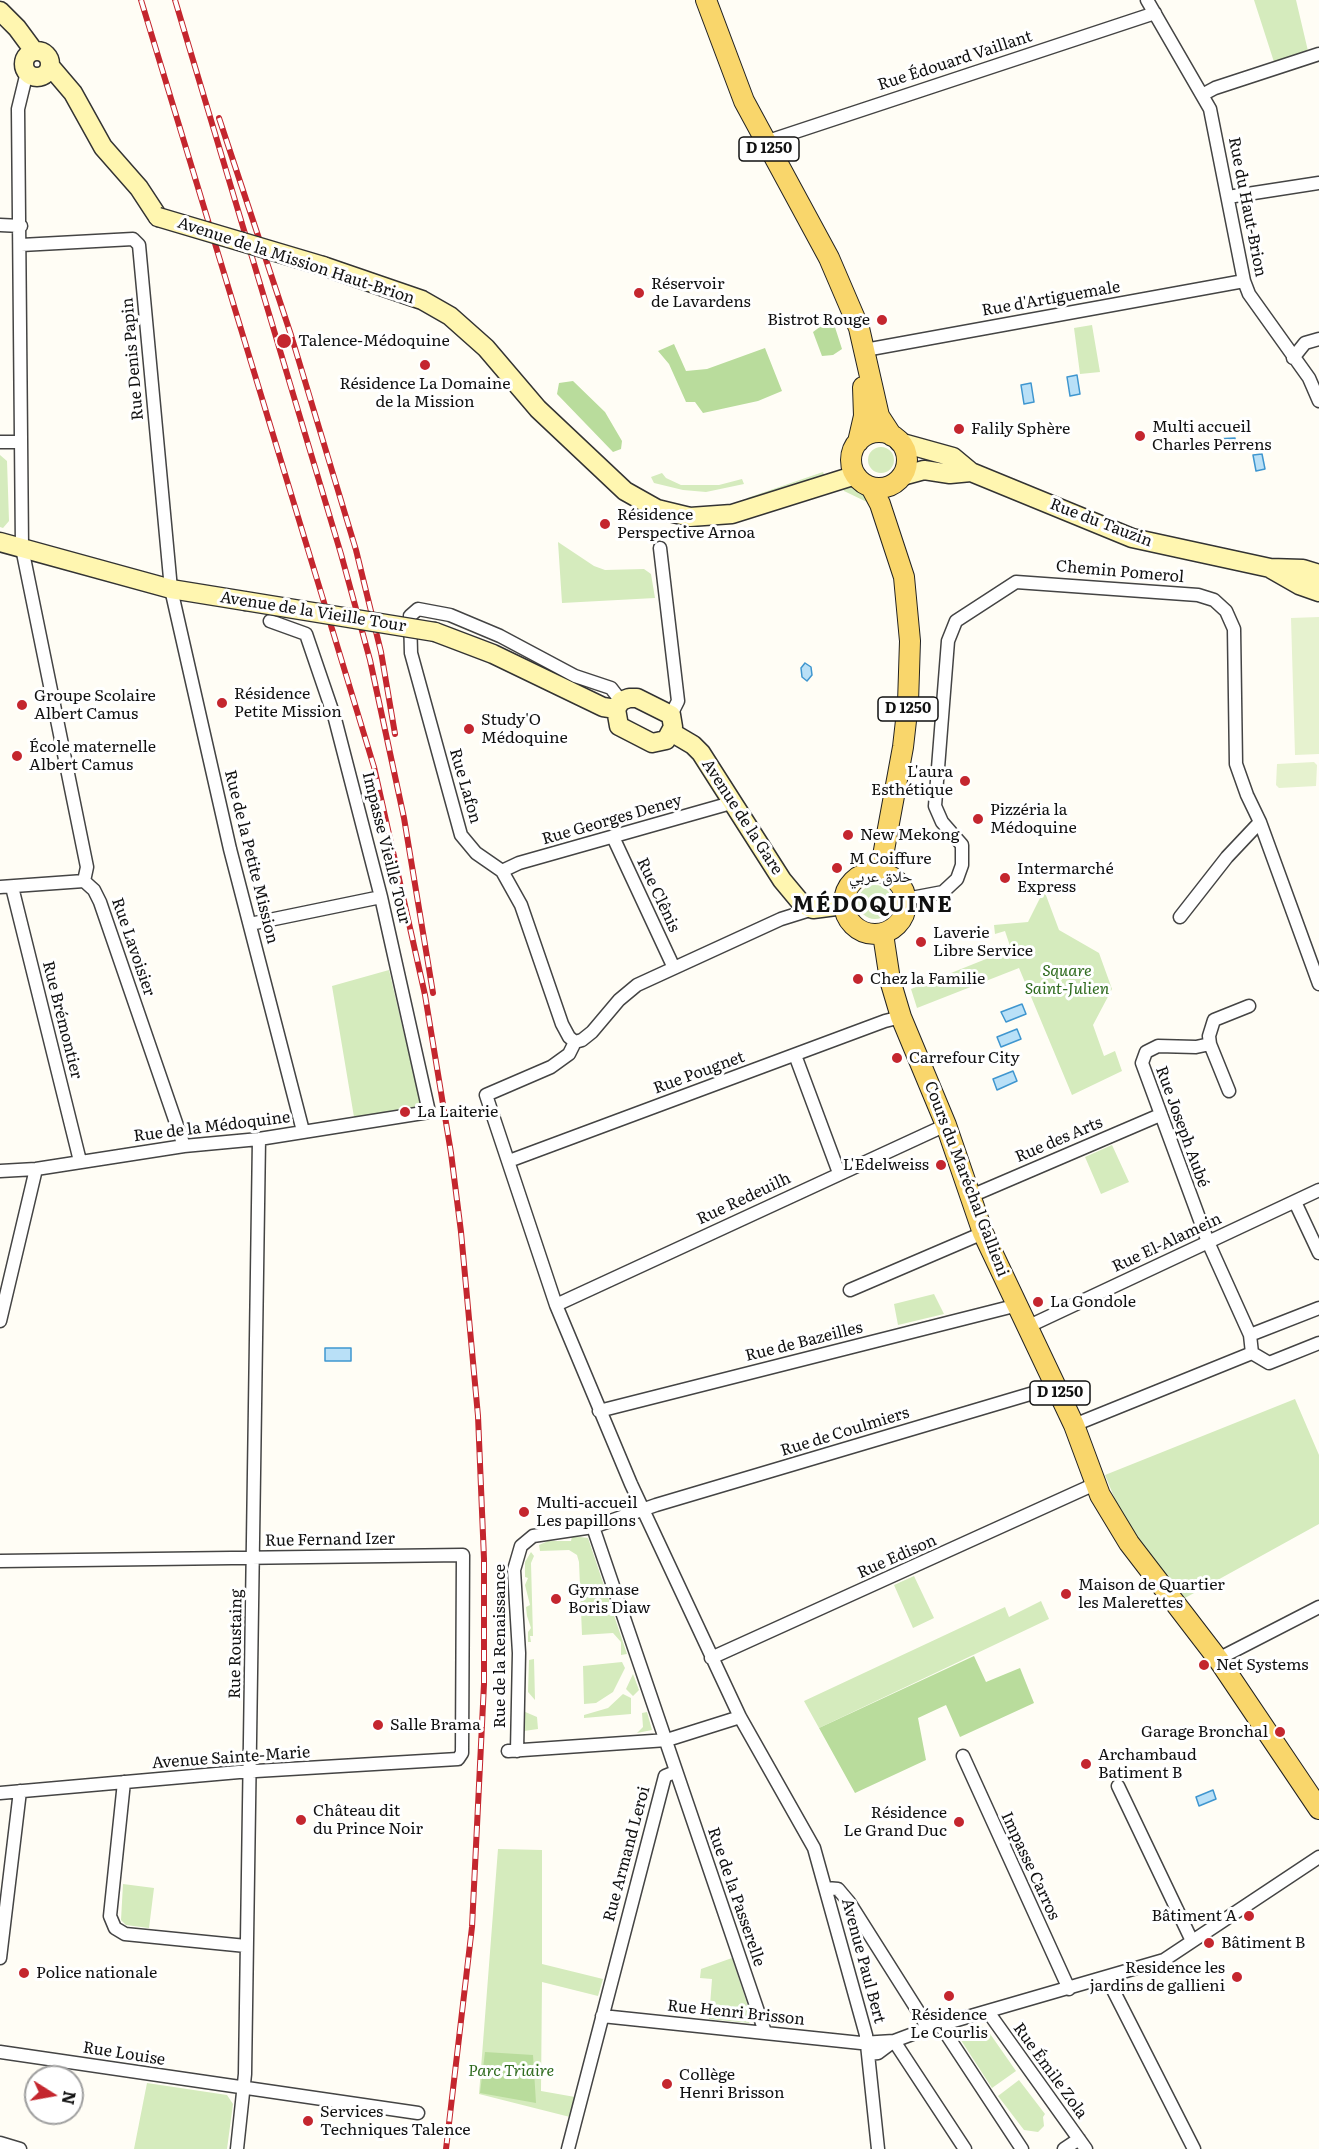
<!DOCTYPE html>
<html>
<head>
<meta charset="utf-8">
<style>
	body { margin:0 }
	#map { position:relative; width:1319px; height:2149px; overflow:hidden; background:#fffdf5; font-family:Literata,serif }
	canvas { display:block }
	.north { position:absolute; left:24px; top:2065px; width:60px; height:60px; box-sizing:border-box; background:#fff; border:2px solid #a0a0a0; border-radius:50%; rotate:101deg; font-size:16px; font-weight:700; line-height:24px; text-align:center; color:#111 }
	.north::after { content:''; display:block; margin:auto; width:21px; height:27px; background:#c4262e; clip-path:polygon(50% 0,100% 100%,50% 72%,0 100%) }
</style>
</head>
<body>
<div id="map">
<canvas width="1319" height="2149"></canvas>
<div class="north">N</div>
</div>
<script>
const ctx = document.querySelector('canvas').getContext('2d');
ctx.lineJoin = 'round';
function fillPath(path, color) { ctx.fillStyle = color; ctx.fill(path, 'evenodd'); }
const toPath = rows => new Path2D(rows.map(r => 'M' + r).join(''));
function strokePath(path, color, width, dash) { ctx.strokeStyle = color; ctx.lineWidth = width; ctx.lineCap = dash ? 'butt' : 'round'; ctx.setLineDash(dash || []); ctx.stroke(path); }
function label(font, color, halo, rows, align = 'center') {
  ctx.font = font + ' Literata,"Noto Naskh Arabic",serif'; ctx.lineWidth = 6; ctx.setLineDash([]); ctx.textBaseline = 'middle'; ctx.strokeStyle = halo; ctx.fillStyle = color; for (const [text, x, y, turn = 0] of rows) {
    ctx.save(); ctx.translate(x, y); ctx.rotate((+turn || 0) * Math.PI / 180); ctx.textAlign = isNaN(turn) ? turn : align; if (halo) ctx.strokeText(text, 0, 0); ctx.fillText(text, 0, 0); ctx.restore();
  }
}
const green = toPath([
	[1254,0,1296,0,1308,51,1274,62],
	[1092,325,1100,372,1080,374,1074,328],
	'868 460a13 13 0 1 1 26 0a13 13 0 1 1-26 0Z',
	[0,455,7,461,9,521,3,528,0,527],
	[823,472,825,477,748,502,747,498],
	[662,473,666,478,681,485,719,485,742,479,744,484,706,492,683,490,654,483,651,477],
	[848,485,863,491,869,503,844,491,842,487],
	[558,542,594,566,605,570,644,569,651,574,655,598,562,603],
	'858 902a17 17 0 1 1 34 0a17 17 0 1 1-34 0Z',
	[1044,890,1059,930,1099,953,1112,989,1093,1025,1104,1056,1115,1051,1122,1071,1072,1095,1019,968,917,1008,911,989,1011,949,1005,931,995,934,994,925,1028,922],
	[389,970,421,1106,354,1117,332,986],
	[1112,1145,1129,1182,1101,1194,1085,1157],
	[934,1294,944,1314,898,1325,894,1304],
	[1295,1399,1319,1455,1319,1524,1185,1598,1176,1586,1173,1587,1140,1543,1119,1509,1105,1475],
	[572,1536,588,1538,627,1654,621,1655,621,1642,613,1633,582,1635,579,1562,577,1555,569,1550,540,1551,539,1545,548,1541,571,1541],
	[531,1552,534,1556,531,1563,533,1636,530,1636,531,1642,528,1642,528,1632,531,1628,527,1616,526,1607,530,1605,525,1585,528,1578,525,1577,525,1562],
	[914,1576,934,1618,913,1628,894,1585],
	[1041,1601,1049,1619,819,1728,804,1701,1005,1607,1009,1617],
	[534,1659,535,1700,528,1692,529,1660],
	[622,1662,625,1668,613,1692,596,1703,584,1704,583,1666],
	[633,1674,639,1690,633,1696,626,1689],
	[623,1694,631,1698,631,1714,584,1718,584,1715,608,1708],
	[523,1711,537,1717,538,1729,524,1731],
	[647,1712,652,1730,637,1733,643,1727,642,1713],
	[498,1849,542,1850,542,1964,603,1979,598,1996,542,1982,541,2091,575,2097,570,2117,479,2094],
	[123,1884,154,1888,149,1928,126,1925,121,1920],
	[732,1958,752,2018,749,2023,709,2019,712,1979,700,1978,701,1969],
	[977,2025,986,2028,1016,2071,992,2088,955,2031],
	[1019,2080,1045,2114,1043,2117,1044,2126,1038,2132,1024,2130,998,2096],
	[147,2083,227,2095,233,2104,227,2149,134,2149]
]);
const forest = toPath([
	[833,321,842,349,833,355,822,356,813,332,825,323],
	[674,344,686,371,707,369,765,348,782,391,758,401,703,413,695,402,686,402,669,364,658,351],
	[573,381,605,412,622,441,621,449,613,452,557,394,559,383],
	[974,1656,986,1682,1020,1668,1034,1703,960,1737,946,1705,918,1718,926,1760,855,1793,819,1728],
	[485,2052,533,2055,536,2103,480,2093]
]);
const pitch = toPath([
	[1319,617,1319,754,1295,755,1291,618],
	[1314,762,1317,765,1316,786,1279,788,1276,785,1277,764]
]);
const water = toPath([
	[1077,375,1080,394,1070,396,1067,377,1077,375],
	[1031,383,1034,402,1024,404,1021,385,1031,383],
	[1235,438,1235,448,1215,449,1215,439,1235,438],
	[1262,454,1265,469,1256,471,1253,455,1262,454],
	[805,663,811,667,812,675,807,681,802,677,801,668,805,663],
	[1022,1004,1026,1014,1006,1022,1001,1012,1022,1004],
	[1017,1029,1021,1039,1001,1047,997,1037,1017,1029],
	[1013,1071,1017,1081,997,1090,993,1079,1013,1071],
	[325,1348,351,1348,351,1361,325,1361,325,1348],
	[1213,1790,1216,1799,1199,1806,1196,1797,1213,1790]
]);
const street = toPath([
	[1147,0,1210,109,1244,281,1249,294,1309,378,1319,401],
	[27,72,18,109,22,548,87,867,84,881],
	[1202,95,1215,88,1319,54],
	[765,142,1155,13],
	[1228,197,1319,183],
	[0,225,21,226],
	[21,245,133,239,139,245,171,589,230,849,303,1131],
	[865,350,1244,281],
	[1293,358,1305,343,1319,339],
	[0,442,21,442],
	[660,548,678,701,671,715],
	[613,837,674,968],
	[502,871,519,863,731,803],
	[84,881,94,890,100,902,184,1146],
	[0,887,84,881],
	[12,887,80,1161],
	[906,899,943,892,957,879,962,865,962,845,942,822,935,806,948,641,956,621,1016,582,1198,595,1214,600,1226,611,1234,629,1236,764,1247,795,1260,822,1319,984],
	[813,909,781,919,637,985,619,1000,592,1032,582,1040,575,1042,569,1054,551,1067,486,1095,556,1305,631,1484,740,1717,814,1848,866,2035,878,2149],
	[1180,917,1227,857,1260,822],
	[250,924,381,897],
	[575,1042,569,1037,562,1024,521,905,502,871,476,853,461,835,411,653,410,616,418,609,450,615,500,636,575,676,611,688,621,701],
	[1210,1044,1196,1047,1158,1046,1146,1052,1142,1063,1208,1242,1250,1335,1252,1353],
	[795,1055,839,1173],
	[1229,1091,1210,1044,1209,1036,1214,1020,1249,1006],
	[509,1161,885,1021,901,1017],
	[0,1171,36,1169,184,1146,259,1139,429,1112,381,897,335,719,306,634,270,621],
	[971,1196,1160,1115],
	[1295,1202,1319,1253],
	[850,1290,983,1233],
	[556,1305,946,1125],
	[0,1321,36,1169],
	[1029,1326,1319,1190],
	[1250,1335,1319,1308],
	[1252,1353,1269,1363,1319,1343],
	[599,1411,1018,1305],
	[1074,1425,1252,1353],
	[593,1527,765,2032],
	[0,1561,463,1555,462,1753,458,1759,239,1772,0,1793],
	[711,1658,1095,1484],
	[1218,1659,1319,1607],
	[508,1751,667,1740,740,1717],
	[517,1751,519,1653,514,1570,521,1546,533,1536,593,1527,656,1505,1057,1386],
	[963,1756,1069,1989],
	[124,1782,110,1916,115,1928,125,1934,246,1946],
	[1118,1786,1192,1941],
	[826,1888,838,1889,849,1902,923,2019,926,2029],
	[0,1958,20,1791],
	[1107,1978,1194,2149],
	[989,2011,991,2016,1086,2149],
	[602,2016,861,2043,894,2041],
	[941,2026,1022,2149],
	[894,2041,965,2149],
	[0,2052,418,2113],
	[868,2054,878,2053,894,2041,926,2029,1164,1960,1319,1857],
	[0,2143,20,2149],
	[237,2149,245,2074,259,1139],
	[568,2149,665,1776,675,1772],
	[1064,2149,1079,2139]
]);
const secondary = toPath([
	[0,11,17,28,34,51],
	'24 64a13 13 0 1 1 26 0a13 13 0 1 1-26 0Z',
	[50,66,73,93,103,147,139,188,158,217],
	[323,266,422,300,450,316,486,348,538,409,625,491,657,509,690,517,732,514,856,475],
	[899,442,953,457,971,472,1132,538,1270,568,1303,569,1319,574],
	[902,476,924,470,950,474,971,472],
	[0,542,171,589,245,601],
	[1271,569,1299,585,1319,592],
	[435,632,493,654,603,707,616,709],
	[629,698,637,698,671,715,673,727,666,740,652,743,619,726,616,709,621,701,629,698],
	[671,732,693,745,701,753,782,880,802,904,813,909,844,905]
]);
const primary = toPath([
	[706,0,744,101,829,258,859,328,879,416,892,436],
	'851 460a28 28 0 1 1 56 0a28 28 0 1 1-56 0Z',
	[858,442,864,416,863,387],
	[871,487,880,504,904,577,910,641,908,703,903,747,880,872],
	'844 903a31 31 0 1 1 62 0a31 31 0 1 1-62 0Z',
	[883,934,890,980,901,1017,946,1125,983,1233,1074,1425,1100,1495,1129,1543,1218,1659,1319,1809]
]);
const rail = toPath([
	[141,0,374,767,425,995,451,1153,461,1232,478,1416,484,1559,484,1684,472,1927,446,2149],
	[175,0,341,554,370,660,404,818,433,993],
	[219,118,291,335,356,550,381,652,395,734]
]);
const secondaryBridge = toPath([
	[158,217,323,266],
	[245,601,435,632]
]);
const markers = [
	[639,293,6,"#c4262e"],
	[882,320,6,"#c4262e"],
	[284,341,8,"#c4262e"],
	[425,365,6,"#c4262e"],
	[959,429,6,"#c4262e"],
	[1140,436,6,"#c4262e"],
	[605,524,6,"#c4262e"],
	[222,703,6,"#c4262e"],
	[22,705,6,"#c4262e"],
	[469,729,6,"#c4262e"],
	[17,756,6,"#c4262e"],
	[965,781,6,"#c4262e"],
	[978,819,6,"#c4262e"],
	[848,835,6,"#c4262e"],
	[837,868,6,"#c4262e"],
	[1005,878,6,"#c4262e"],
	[921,942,6,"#c4262e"],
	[858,979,6,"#c4262e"],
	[897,1058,6,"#c4262e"],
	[405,1112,6,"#c4262e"],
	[941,1165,6,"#c4262e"],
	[1038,1302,6,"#c4262e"],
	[524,1512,6,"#c4262e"],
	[1066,1594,6,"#c4262e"],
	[556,1599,6,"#c4262e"],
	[1204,1665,6,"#c4262e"],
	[378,1725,6,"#c4262e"],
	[1280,1732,6,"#c4262e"],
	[1086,1764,6,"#c4262e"],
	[301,1820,6,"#c4262e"],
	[959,1822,6,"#c4262e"],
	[1249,1916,6,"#c4262e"],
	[1209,1943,6,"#c4262e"],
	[24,1973,6,"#c4262e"],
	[1237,1977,6,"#c4262e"],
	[949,1996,6,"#c4262e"],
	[667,2084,6,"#c4262e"],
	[308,2121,6,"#c4262e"]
];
const shields = [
	[769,149,60],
	[908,709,60],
	[1060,1393,60]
];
const shieldNames = [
	["D 1250",769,149],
	["D 1250",908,709],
	["D 1250",1060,1393]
];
const streetNames = [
	["Rue Édouard Vaillant",955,61,-18],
	["Rue du Haut-Brion",1247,207,79],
	["Avenue de la Mission Haut-Brion",296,261,18],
	["Rue d'Artiguemale",1051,299,-10],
	["Rue Denis Papin",133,359,-95],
	["Rue du Tauzin",1101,523,21],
	["Chemin Pomerol",1120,572,5],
	["Avenue de la Vieille Tour",313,612,9],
	["Rue Lafon",465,786,74],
	["Avenue de la Gare",742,817,57],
	["Rue Georges Deney",612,820,-16],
	["Impasse Vieille Tour",386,848,76],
	["Rue de la Petite Mission",251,857,76],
	["Rue Clênis",658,895,65],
	["Rue Lavoisier",133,947,71],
	["Rue Brémontier",62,1020,76],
	["Rue Pougnet",699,1073,-20],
	["Rue de la Médoquine",212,1127,-7],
	["Rue Joseph Aubé",1182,1127,70],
	["Rue des Arts",1059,1140,-23],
	["Cours du Maréchal Gallieni",966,1179,69],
	["Rue Redeuilh",744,1199,-25],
	["Rue El-Alamein",1167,1243,-25],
	["Rue de Bazeilles",804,1342,-14],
	["Rue de Coulmiers",845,1432,-17],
	["Rue Fernand Izer",330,1540,-1],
	["Rue Edison",897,1557,-24],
	["Rue Roustaing",236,1644,-89],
	["Rue de la Renaissance",500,1646,-90],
	["Avenue Sainte-Marie",231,1758,-4],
	["Rue Armand Leroi",627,1854,-75],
	["Impasse Carros",1030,1866,65],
	["Rue de la Passerelle",736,1897,71],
	["Avenue Paul Bert",863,1961,75],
	["Rue Henri Brisson",736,2013,6],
	["Rue Louise",124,2054,9],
	["Rue Émile Zola",1050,2071,54]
];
const poiNames = [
	["Réservoir",651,284],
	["de Lavardens",651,302],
	["Bistrot Rouge",870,320,"right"],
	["Talence-Médoquine",298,341],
	["Résidence La Domaine",425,384,"center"],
	["de la Mission",425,402,"center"],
	["Multi accueil",1152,427],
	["Charles Perrens",1152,445],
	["Falily Sphère",971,429],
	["Résidence",617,515],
	["Perspective Arnoa",617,533],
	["Résidence",234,694],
	["Petite Mission",234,712],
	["Groupe Scolaire",34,696],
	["Albert Camus",34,714],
	["Study'O",481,720],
	["Médoquine",481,738],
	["École maternelle",29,747],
	["Albert Camus",29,765],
	["L'aura",953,772,"right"],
	["Esthétique",953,790,"right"],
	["Pizzéria la",990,810],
	["Médoquine",990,828],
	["New Mekong",860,835],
	["M Coiffure",849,859],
	["حلاق عربي",849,877],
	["Intermarché",1017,869],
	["Express",1017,887],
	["Laverie",933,933],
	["Libre Service",933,951],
	["Chez la Familie",870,979],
	["Carrefour City",909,1058],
	["La Laiterie",417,1112],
	["L'Edelweiss",929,1165,"right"],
	["La Gondole",1050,1302],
	["Multi-accueil",536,1503],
	["Les papillons",536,1521],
	["Maison de Quartier",1078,1585],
	["les Malerettes",1078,1603],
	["Gymnase",568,1590],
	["Boris Diaw",568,1608],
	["Net Systems",1216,1665],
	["Salle Brama",390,1725],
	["Garage Bronchal",1268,1732,"right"],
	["Archambaud",1098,1755],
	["Batiment B",1098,1773],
	["Château dit",313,1811],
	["du Prince Noir",313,1829],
	["Résidence",947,1813,"right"],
	["Le Grand Duc",947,1831,"right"],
	["Bâtiment A",1237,1916,"right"],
	["Bâtiment B",1221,1943],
	["Residence les",1225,1968,"right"],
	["jardins de gallieni",1225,1986,"right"],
	["Police nationale",36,1973],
	["Résidence",949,2015,"center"],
	["Le Courlis",949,2033,"center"],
	["Collège",679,2075],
	["Henri Brisson",679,2093],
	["Services",320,2112],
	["Techniques Talence",320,2130]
];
const parkNames = [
	["Square",1067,971],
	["Saint-Julien",1067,989],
	["Parc Triaire",511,2071]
];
const districtNames = [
	["MÉDOQUINE",873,906]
];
fillPath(green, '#d5ebbd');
fillPath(forest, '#b9dc9c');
fillPath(pitch, '#e6f2cf');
fillPath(water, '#b9e0f7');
strokePath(water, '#3f96cf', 1.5);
strokePath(street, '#444', 15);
strokePath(secondary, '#333', 21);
strokePath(primary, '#222', 22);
strokePath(street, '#fff', 12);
strokePath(secondary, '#fff6b0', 18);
strokePath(primary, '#f9d66b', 20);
strokePath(rail, '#c4262e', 6);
strokePath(rail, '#fff', 4, [11]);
strokePath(secondaryBridge, '#333', 21, []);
strokePath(secondaryBridge, '#fff6b0', 18);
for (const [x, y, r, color] of markers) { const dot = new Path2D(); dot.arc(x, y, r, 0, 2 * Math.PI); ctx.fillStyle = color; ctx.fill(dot); strokePath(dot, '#fff', 2); }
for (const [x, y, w] of shields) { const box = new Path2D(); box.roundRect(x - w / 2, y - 12, w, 24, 4.5); ctx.fillStyle = '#fff'; ctx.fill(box); strokePath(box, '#111', 1.5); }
label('bold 15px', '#111', null, shieldNames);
label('16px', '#111', '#fff', streetNames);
label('16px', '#111', '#fff', poiNames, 'left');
label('italic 16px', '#2f6b1f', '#fff', parkNames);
ctx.letterSpacing = '1.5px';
label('bold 22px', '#111', '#fff', districtNames);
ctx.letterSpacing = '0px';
</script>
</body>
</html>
